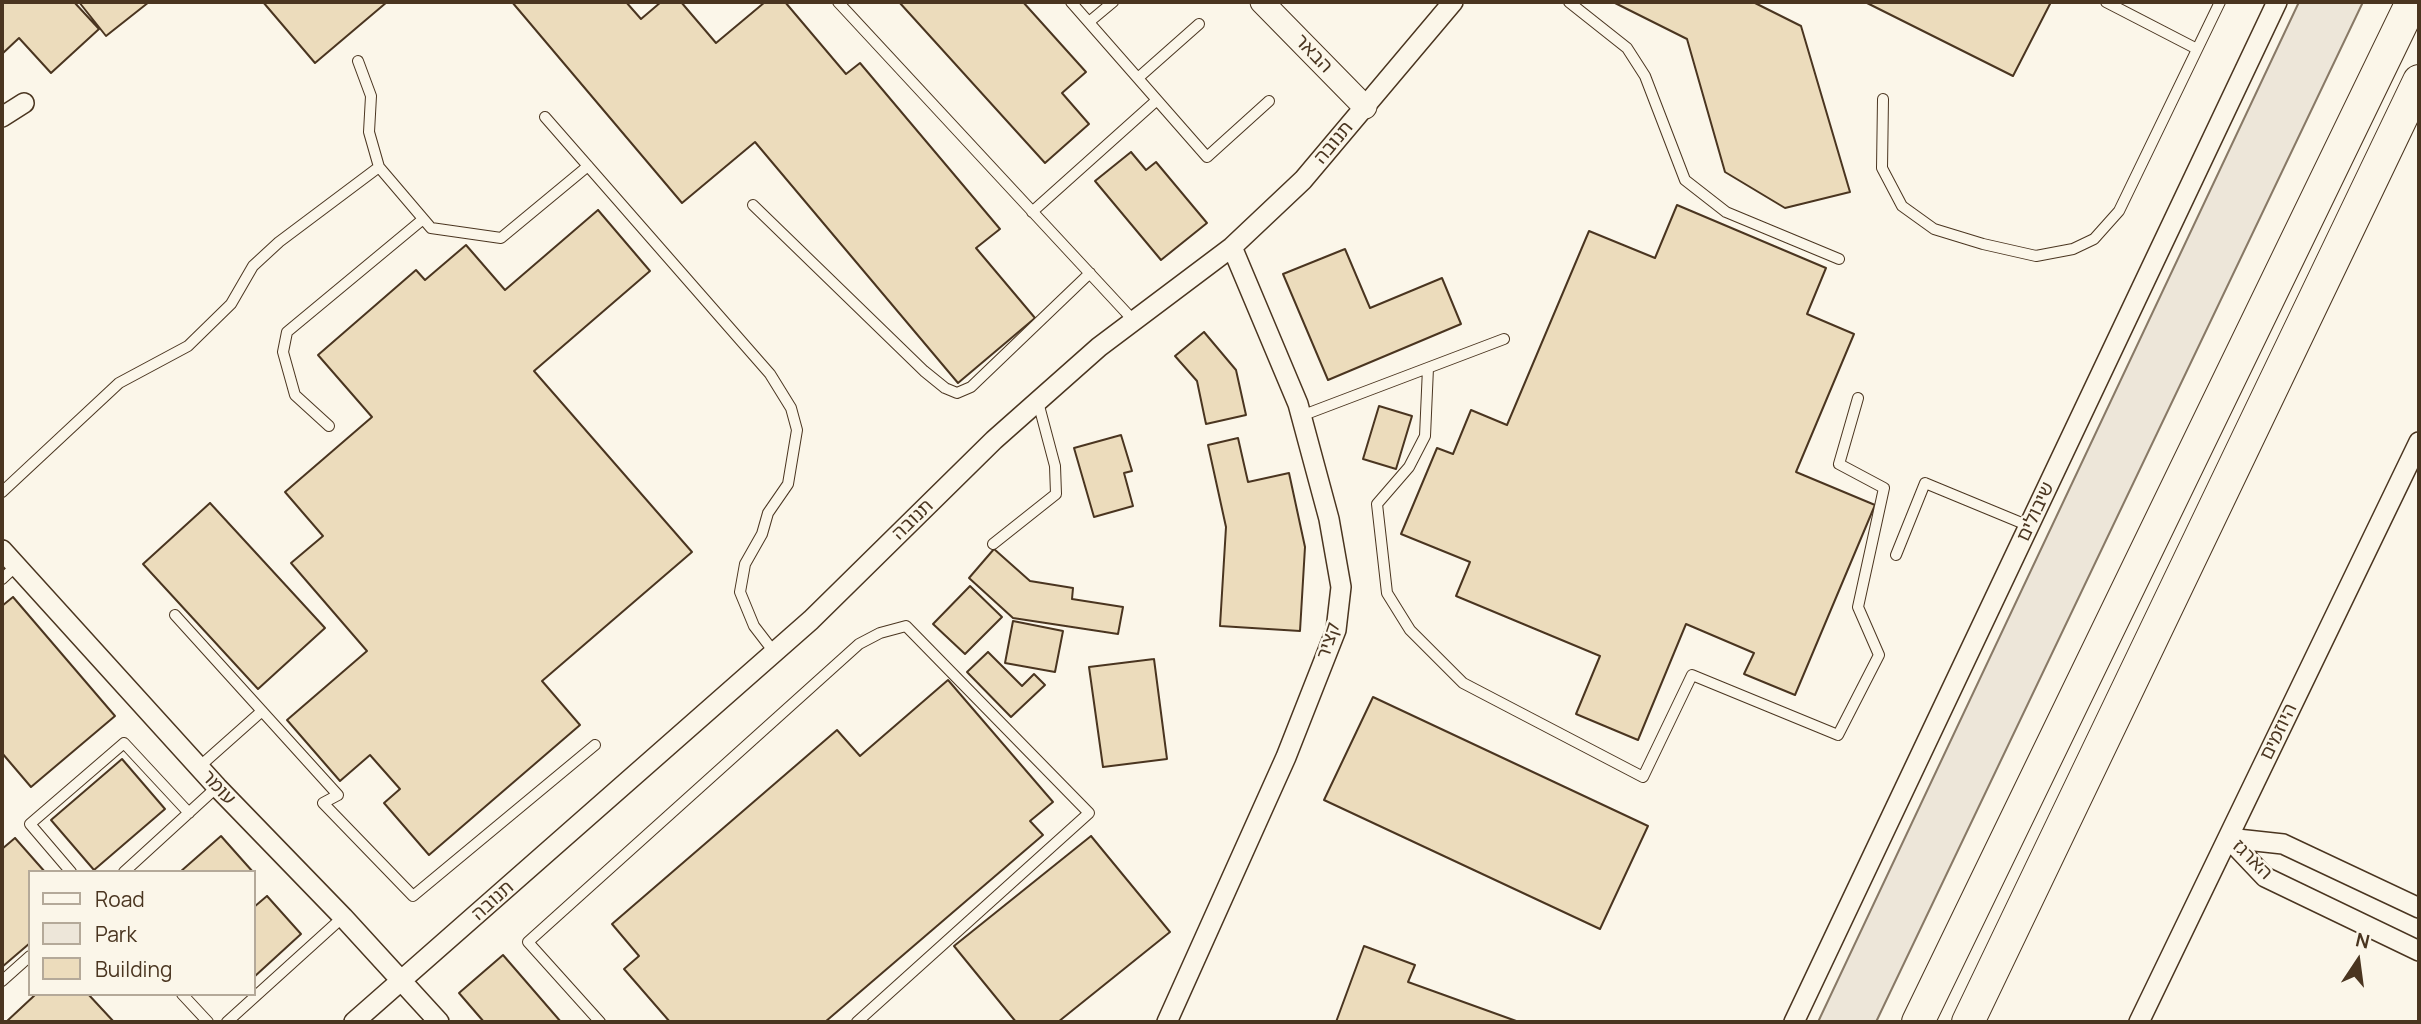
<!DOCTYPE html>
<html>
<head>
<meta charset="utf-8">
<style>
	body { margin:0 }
	#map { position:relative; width:2421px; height:1024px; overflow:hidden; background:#fbf6e9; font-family:Manrope,sans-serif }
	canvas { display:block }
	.frame { position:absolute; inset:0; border:4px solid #4a3520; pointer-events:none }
	.legend { position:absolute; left:28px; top:870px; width:228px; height:126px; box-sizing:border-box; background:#fbf6e9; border:2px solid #b4a999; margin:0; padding:9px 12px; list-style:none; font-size:21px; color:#4a3520 }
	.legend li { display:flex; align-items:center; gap:14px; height:35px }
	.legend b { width:35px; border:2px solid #b4a999 }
	.north { position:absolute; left:2323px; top:926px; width:70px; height:70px; -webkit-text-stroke:5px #fbf6e9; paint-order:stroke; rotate:13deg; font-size:19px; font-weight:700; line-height:28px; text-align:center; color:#4a3520 }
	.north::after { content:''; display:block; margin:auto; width:24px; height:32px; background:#4a3520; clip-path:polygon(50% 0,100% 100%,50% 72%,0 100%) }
</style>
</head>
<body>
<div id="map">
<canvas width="2421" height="1024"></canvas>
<div class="frame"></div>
<ul class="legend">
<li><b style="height:9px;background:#fbf6e9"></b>Road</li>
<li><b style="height:19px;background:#ede6d9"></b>Park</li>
<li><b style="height:19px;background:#ecdcbc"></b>Building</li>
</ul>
<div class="north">N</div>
</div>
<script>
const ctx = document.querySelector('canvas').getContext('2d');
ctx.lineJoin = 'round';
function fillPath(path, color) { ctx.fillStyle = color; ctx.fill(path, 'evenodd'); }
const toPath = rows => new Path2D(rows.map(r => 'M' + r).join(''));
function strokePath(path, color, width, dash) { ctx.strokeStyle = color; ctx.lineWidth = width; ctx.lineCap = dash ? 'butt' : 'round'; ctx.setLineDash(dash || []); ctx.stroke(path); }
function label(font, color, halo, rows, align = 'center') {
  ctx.font = font + ' Manrope,"Noto Sans Hebrew",sans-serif'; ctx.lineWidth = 5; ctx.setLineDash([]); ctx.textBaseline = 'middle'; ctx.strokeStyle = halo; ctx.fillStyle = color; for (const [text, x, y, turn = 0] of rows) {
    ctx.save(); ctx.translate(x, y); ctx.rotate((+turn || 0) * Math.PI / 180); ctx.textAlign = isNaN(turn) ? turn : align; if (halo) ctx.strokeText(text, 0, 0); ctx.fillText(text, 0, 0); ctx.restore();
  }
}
const green = toPath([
	[2299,2,2363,2,1876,1022,1818,1022,2299,2]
]);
const building = toPath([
	[2,2,74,2,99,29,51,73,19,38,2,54,2,2],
	[79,2,149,2,106,36,79,2],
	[263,2,387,2,315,63,263,2],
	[512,2,626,2,641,19,661,2,681,2,716,43,765,2,785,2,846,74,860,63,1000,229,976,248,1035,318,958,383,755,142,682,203,512,2],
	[899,2,1023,2,1086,72,1062,93,1089,124,1045,163,899,2],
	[1613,2,1753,2,1801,26,1850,192,1785,208,1725,172,1687,39,1613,2],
	[1865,2,2051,2,2013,76,1865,2],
	[1131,152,1146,170,1156,162,1207,223,1161,260,1095,181,1131,152],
	[1677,205,1826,268,1807,314,1854,334,1796,472,1875,505,1795,695,1744,674,1754,653,1686,624,1638,740,1576,714,1600,656,1456,596,1470,562,1401,534,1437,448,1453,454,1471,410,1507,425,1589,231,1655,258,1677,205],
	[598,210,650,271,534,371,692,552,542,681,580,725,429,855,384,803,400,789,370,755,340,781,287,720,367,651,291,563,323,536,285,492,372,417,318,355,416,270,425,280,466,245,505,290,598,210],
	[1345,249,1370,308,1442,278,1461,324,1328,380,1283,274,1345,249],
	[1204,332,1236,370,1246,415,1206,424,1197,381,1175,356,1204,332],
	[1379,406,1412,416,1396,469,1363,459,1379,406],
	[1121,435,1132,471,1124,473,1133,506,1094,517,1074,448,1121,435],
	[1238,438,1248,482,1289,473,1305,547,1300,631,1220,626,1226,527,1208,445,1238,438],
	[210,503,325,628,258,689,143,564,210,503],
	[994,549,1030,581,1073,588,1072,599,1123,607,1118,634,1013,618,969,578,994,549],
	[970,586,1002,617,965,654,933,624,970,586],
	[13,597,115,716,31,787,2,753,2,606,13,597],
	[1013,621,1063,631,1055,672,1005,663,1013,621],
	[988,652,1022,686,1034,674,1045,685,1011,717,967,672,988,652],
	[1154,659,1167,759,1103,767,1089,667,1154,659],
	[948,680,1053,802,1030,821,1043,835,825,1022,670,1022,624,969,639,956,612,924,837,730,860,756,948,680],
	[1373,697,1648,826,1600,929,1324,800,1373,697],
	[122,759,165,809,94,870,51,820,122,759],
	[221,836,253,872,180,872,221,836],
	[1091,836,1170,932,1058,1022,1016,1022,954,946,1091,836],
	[15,838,45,872,30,872,30,943,2,967,2,849,15,838],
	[267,896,301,934,254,977,254,907,267,896],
	[1364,946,1415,965,1408,982,1519,1022,1336,1022,1364,946],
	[503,955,561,1022,484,1022,459,993,503,955],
	[36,994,88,994,114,1022,6,1022,36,994]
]);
const service = toPath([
	[838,2,1134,321],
	[1071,2,1207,157,1269,101],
	[1569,2,1627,48,1645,76,1685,180,1726,212,1839,259],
	[2106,2,2197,49],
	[1089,22,1113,2],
	[358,61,371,96,369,132,379,167,431,228,501,238,588,166],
	[1138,78,1199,24],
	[1883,99,1882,168,1902,206,1934,229,1983,244,2036,256,2073,249,2094,239,2119,211,2220,2],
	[545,117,770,374,791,408,797,430,788,484,768,513,762,534,745,564,740,592,754,626,774,652],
	[753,205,924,371,945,388,957,393,971,387,1090,273],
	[1032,212,1157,100],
	[1428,368,1425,436,1409,467,1377,504,1387,593,1410,630,1463,683,1643,777,1692,675,1838,735,1879,655,1858,607,1884,488,1839,464,1858,398],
	[1301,416,1504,339],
	[329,426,295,395,283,352,287,332,422,220],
	[2,492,119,383,188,346,231,304,253,266,279,242,379,167],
	[993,544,1056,494,1055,466,1038,402],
	[1896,555,1925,483,2029,526],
	[2,579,16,566],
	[175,615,338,795,323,803,413,896,595,745],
	[199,767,262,711],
	[71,872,30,824,124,743,189,813],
	[124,872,217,787],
	[2,981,30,956],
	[182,994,208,1022],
	[227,1022,343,917],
	[600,1022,528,942,859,644,880,633,906,626,1089,813,857,1022]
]);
const minor = toPath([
	[2,117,24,103],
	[2,550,217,787,343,917,439,1022],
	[2228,838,2265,877,2419,951],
	[2228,838,2283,844,2419,908],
	[354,1022,811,620,994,440,1099,347,1232,247,1303,180,1453,2],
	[1167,1022,1286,757,1336,630,1341,587,1329,519,1298,404,1232,247],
	[1794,1022,2277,2],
	[2139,1022,2419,442]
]);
const tertiary = toPath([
	[1262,2,1365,107]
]);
const trunk = toPath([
	[1918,1022,2412,2],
	[1968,1022,2419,81]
]);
const streetNames = [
	["הבאר",1313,54,46],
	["תנובה",1334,143,-50],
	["שיבולים",2036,512,-65],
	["תנובה",913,520,-44],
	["קציר",1329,641,-72],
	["היוזמים",2279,732,-64],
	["עומר",218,788,47],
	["הארגז",2252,860,45],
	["תנובה",493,901,-42]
];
fillPath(green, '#ede6d9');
strokePath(green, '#887966', 2);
fillPath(building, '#ecdcbc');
strokePath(building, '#4a3520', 2);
strokePath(service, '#4a3520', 12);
strokePath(minor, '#4a3520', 22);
strokePath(tertiary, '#4a3520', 25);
strokePath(trunk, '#4a3520', 34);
strokePath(service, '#fbf6e9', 10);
strokePath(minor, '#fbf6e9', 19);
strokePath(tertiary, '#fbf6e9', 23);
strokePath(trunk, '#fbf6e9', 32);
label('19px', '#4a3520', '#fbf6e9', streetNames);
</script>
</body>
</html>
